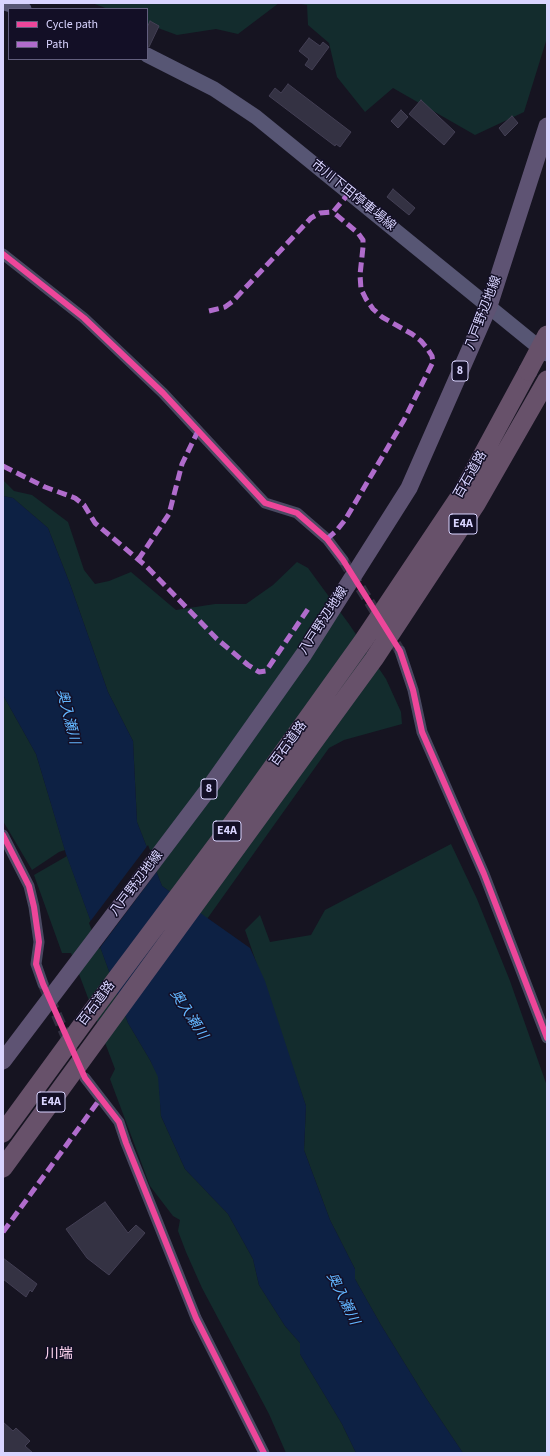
<!DOCTYPE html>
<html>
<head>
<meta charset="utf-8">
<style>
	body { margin:0 }
	#map { position:relative; width:550px; height:1456px; overflow:hidden; background:#161421; font-family:"Source Sans 3",sans-serif }
	canvas { display:block }
	.frame { position:absolute; inset:0; border:4px solid #d9d4ff; pointer-events:none }
	.legend { position:absolute; left:8px; top:8px; width:140px; height:52px; box-sizing:border-box; background:#130f26; border:1px solid #625e7d; margin:0; padding:5px 7px; list-style:none; font-size:12px; color:#d9d4ff }
	.legend li { display:flex; align-items:center; gap:8px; height:20px }
	.legend b { width:20px; border:1px solid #625e7d }
</style>
</head>
<body>
<div id="map">
<canvas width="550" height="1456"></canvas>
<div class="frame"></div>
<ul class="legend">
<li><b style="height:5px;background:#ed469a"></b>Cycle path</li>
<li><b style="height:5px;background:#b06ccc"></b>Path</li>
</ul>
</div>
<script>
const ctx = document.querySelector('canvas').getContext('2d');
ctx.lineJoin = 'round';
function fillPath(path, color) { ctx.fillStyle = color; ctx.fill(path, 'evenodd'); }
const toPath = rows => new Path2D(rows.map(r => 'M' + r).join(''));
function strokePath(path, color, width, dash) { ctx.strokeStyle = color; ctx.lineWidth = width; ctx.lineCap = dash ? 'butt' : 'round'; ctx.setLineDash(dash || []); ctx.stroke(path); }
function label(font, color, halo, rows, align = 'center') {
  ctx.font = font + ' "Source Sans 3","Noto Sans JP",sans-serif'; ctx.lineWidth = 3; ctx.setLineDash([]); ctx.textBaseline = 'middle'; ctx.strokeStyle = halo; ctx.fillStyle = color; for (const [text, x, y, turn = 0] of rows) {
    ctx.save(); ctx.translate(x, y); ctx.rotate((+turn || 0) * Math.PI / 180); ctx.textAlign = isNaN(turn) ? turn : align; if (halo) ctx.strokeText(text, 0, 0); ctx.fillText(text, 0, 0); ctx.restore();
  }
}
const green = toPath([
	[92,3,279,3,238,34,216,29,177,35,147,24,147,9,108,9],
	[295,3,547,3,547,38,524,112,475,135,393,88,365,112,337,77,329,43,308,25,307,5],
	[3,480,14,491,32,495,68,522,84,570,95,584,109,581,131,572,176,610,215,604,246,604,273,585,297,562,308,568,349,624,386,679,401,712,402,724,344,740,329,748,207,919,162,886,137,822,133,741,108,692,70,584,48,528,13,498,3,496],
	[3,695,36,754,65,850,59,852,32,870,3,821],
	[451,844,477,899,510,981,547,1086,547,1453,463,1453,426,1398,381,1325,355,1279,355,1269,330,1220,304,1150,306,1106,245,930,260,915,270,942,311,935,325,910],
	[67,856,128,1023,150,1060,159,1077,161,1116,185,1169,228,1214,253,1259,259,1285,285,1326,300,1343,300,1354,342,1424,356,1453,286,1453,269,1414,202,1288,186,1252,178,1231,180,1220,173,1216,150,1186,110,1079,115,1069,71,953,62,953,34,875]
]);
const water = toPath([
	[3,496,13,498,48,528,70,584,108,692,133,741,137,822,162,886,250,948,265,981,306,1106,304,1150,330,1220,355,1269,355,1279,381,1325,426,1398,463,1453,356,1453,342,1424,300,1354,300,1343,285,1326,259,1285,253,1259,228,1214,185,1169,161,1116,158,1077,150,1060,128,1023,66,854,36,754,3,695]
]);
const pier = toPath([
	[148,845,158,870,99,949,89,923]
]);
const building = toPath([
	[150,21,159,26,149,47,147,46,147,28,150,21],
	[309,38,320,46,323,42,329,47,312,70,305,65,309,59,299,51,309,38],
	[288,84,351,132,340,147,336,144,335,146,269,96,275,88,281,93,288,84],
	[421,100,455,132,444,145,409,114,421,100],
	[401,110,408,117,398,128,391,121,401,110],
	[512,116,518,123,505,136,499,128,512,116],
	[393,189,415,208,409,215,387,197,393,189],
	[105,1202,128,1233,136,1225,145,1233,109,1275,87,1258,66,1229,105,1202],
	[3,1258,37,1284,32,1292,30,1290,26,1297,3,1279,3,1258],
	[3,1422,13,1431,16,1428,30,1441,25,1446,33,1453,3,1453,3,1422]
]);
const minorTunnel = toPath([
	[343,560,400,651],
	[43,984,80,1068]
]);
const minor = toPath([
	[3,254,84,318,163,393,265,503,297,513,327,539,343,560],
	[400,651,413,690,422,732,484,874,547,1038],
	[3,835,29,886,34,907,39,942,36,964,43,984],
	[85,1078,119,1122,126,1143,196,1318,264,1453]
]);
const secondary = toPath([
	[5,3,24,9],
	[147,55,214,89,256,117,547,354]
]);
const primary = toPath([
	[3,1061,207,791,304,654,409,488,489,306,547,126]
]);
const motorway = toPath([
	[3,1133,87,1018,227,831,363,641,462,493,528,371],
	[3,1168,374,659,476,504,547,380]
]);
const motorwayBridge = toPath([
	[528,371,547,335]
]);
const quiet = toPath([
	[209,311,225,307,232,302,311,218,320,213,333,212],
	[3,466,45,487,75,498,84,505,95,523,146,566,217,639,248,665,259,672,266,671,308,609],
	[327,539,337,530,345,520,404,420,433,362,432,356,427,348,421,341,412,334,382,317,373,309,366,299,361,289,360,275,363,247,363,240,358,233,333,212,349,193],
	[138,560,169,514,182,464,198,431],
	[3,1232,100,1099]
]);
const cycleway = toPath([
	[3,254,84,318,163,393,265,503,297,513,327,539,343,560,400,651,413,690,422,732,484,874,547,1038],
	[3,835,29,886,34,907,39,942,36,964,43,984,85,1078,119,1122,126,1143,196,1318,264,1453]
]);
const shields = [
	[460,371,16],
	[463,524,28],
	[209,789,16],
	[227,831,28],
	[51,1102,28]
];
const shieldNames = [
	["8",460,371],
	["E4A",463,524],
	["8",209,789],
	["E4A",227,831],
	["E4A",51,1102]
];
const streetNames = [
	["市川下田停車場線",353,196,39],
	["八戸野辺地線",484,313,-69],
	["百石道路",471,475,-60],
	["八戸野辺地線",324,621,-57],
	["百石道路",289,744,-54],
	["八戸野辺地線",137,884,-53],
	["百石道路",97,1004,-53]
];
const waterNames = [
	["奥入瀬川",67,717,76],
	["奥入瀬川",188,1015,57],
	["奥入瀬川",342,1299,64]
];
const neighbourhoodNames = [
	["川端",59,1355]
];
fillPath(green, '#132c2d');
fillPath(water, '#0d2144');
fillPath(pier, '#161421');
fillPath(building, '#343243');
strokePath(building, '#433f54', 1);
strokePath(minorTunnel, '#333142', 11, [11, 5.5]);
strokePath(minor, '#4a4962', 11);
strokePath(secondary, '#575674', 15);
strokePath(primary, '#5e5373', 17);
strokePath(motorway, '#67516a', 19);
strokePath(motorwayBridge, '#67516a', 19);
strokePath(quiet, '#b06ccc', 5, [10, 5]);
strokePath(cycleway, '#ed469a', 6);
for (const [x, y, w] of shields) { const box = new Path2D(); box.roundRect(x - w / 2, y - 10, w, 20, 3); ctx.fillStyle = '#130f26'; ctx.fill(box); strokePath(box, '#d9d4ff', 1); }
label('bold 12px', '#d9d4ff', null, shieldNames);
label('13px', '#d9d4ff', '#130f26', streetNames);
label('italic 14px', '#62b6ff', '#130f26', waterNames);
label('14px', '#ffd6f0', '#130f26', neighbourhoodNames);
</script>
</body>
</html>
